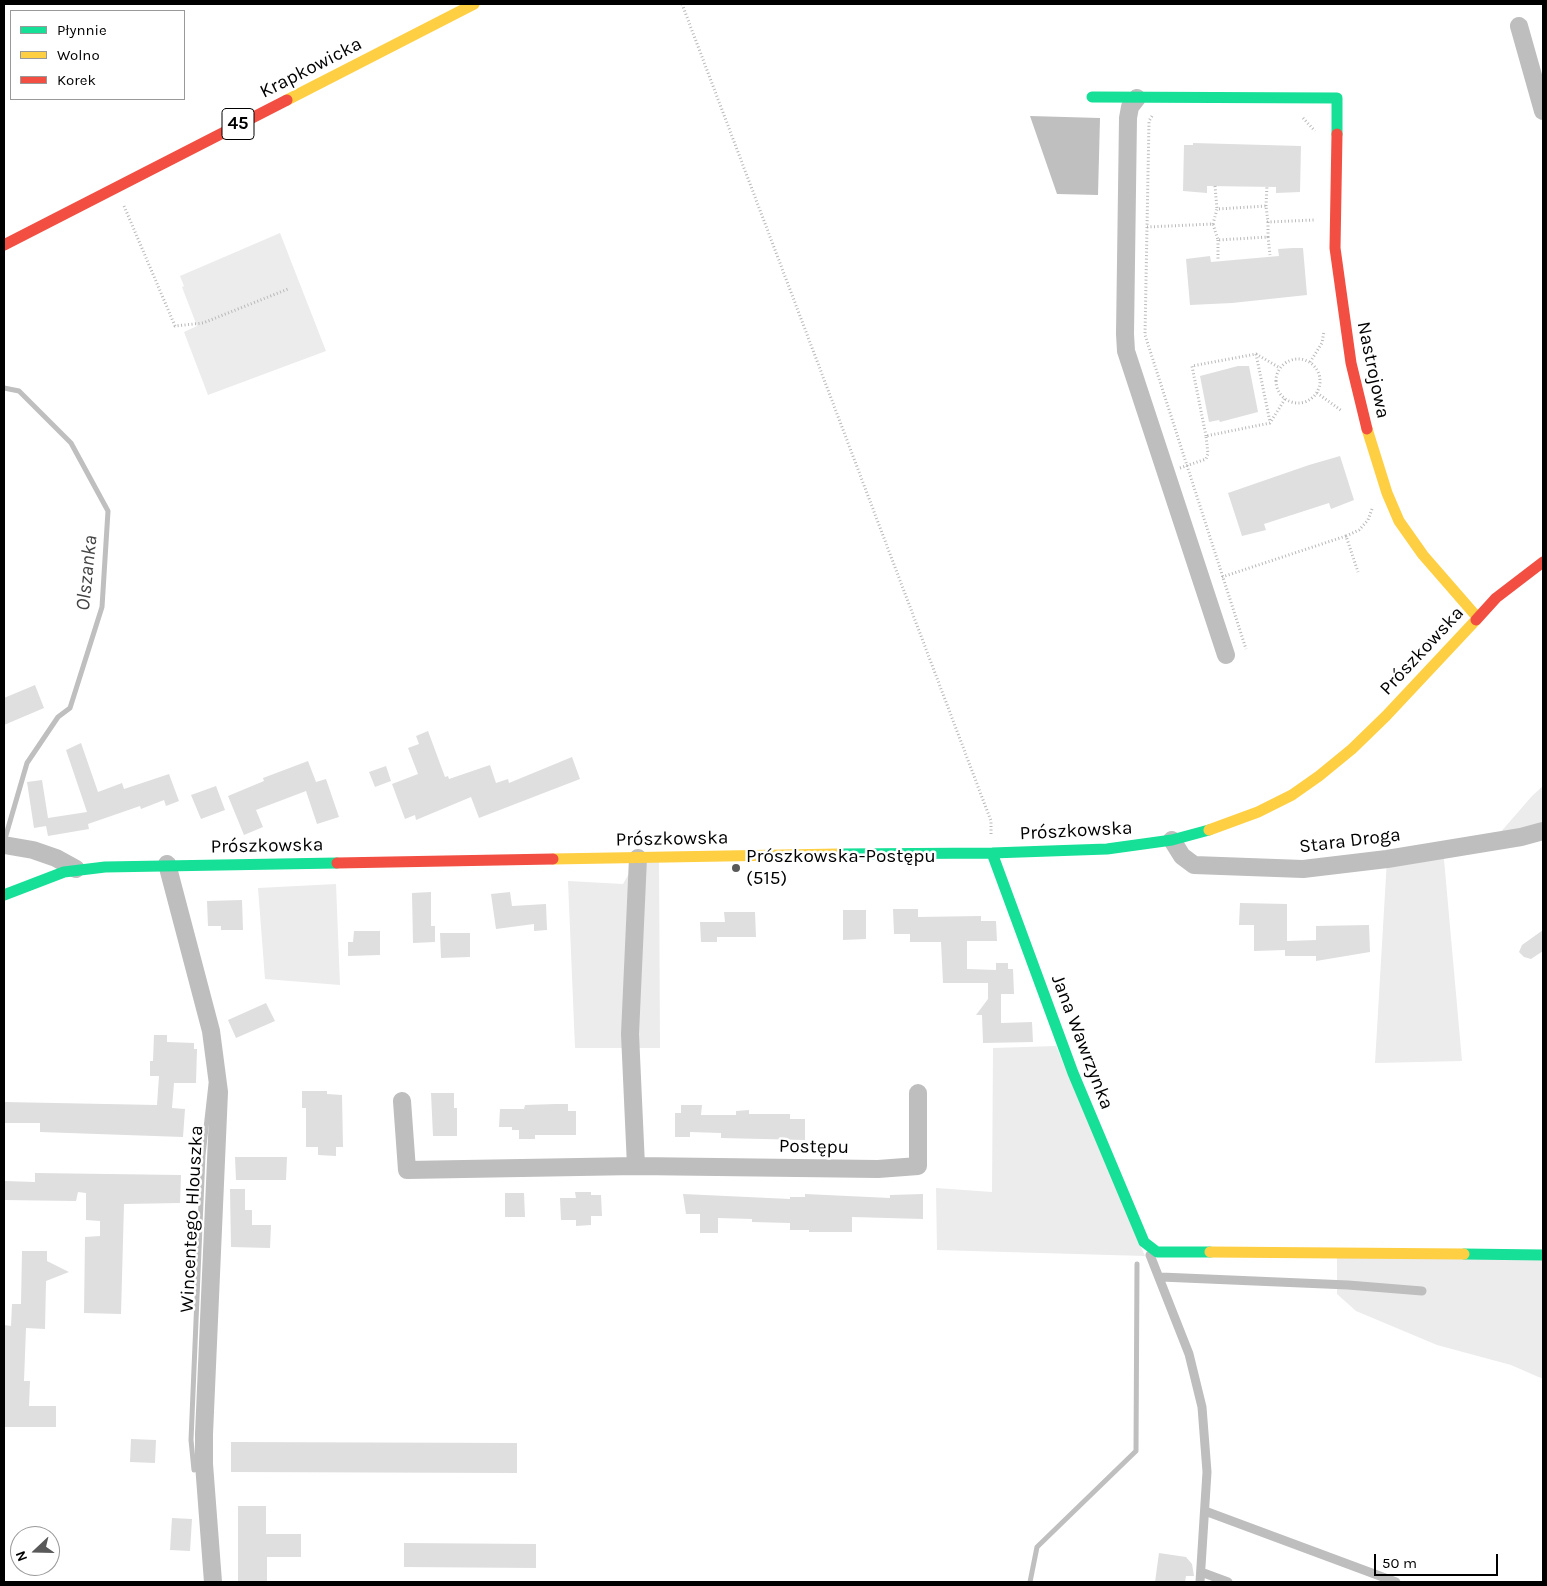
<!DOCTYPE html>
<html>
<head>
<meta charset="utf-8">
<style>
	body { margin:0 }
	#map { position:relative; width:1547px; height:1586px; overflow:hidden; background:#fff; font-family:Karla,sans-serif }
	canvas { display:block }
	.frame { position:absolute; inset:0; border:5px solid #000; pointer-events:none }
	.legend { position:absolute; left:10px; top:10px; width:175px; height:90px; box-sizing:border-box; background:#fff; border:1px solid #999; margin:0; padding:6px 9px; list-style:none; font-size:15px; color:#000 }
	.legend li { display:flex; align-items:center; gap:10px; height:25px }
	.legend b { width:25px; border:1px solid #999 }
	.north { position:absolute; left:10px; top:1526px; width:50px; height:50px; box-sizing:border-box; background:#fff; border:1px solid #999; border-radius:50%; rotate:249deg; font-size:14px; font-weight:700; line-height:20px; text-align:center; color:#000 }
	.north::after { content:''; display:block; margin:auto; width:18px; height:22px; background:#595959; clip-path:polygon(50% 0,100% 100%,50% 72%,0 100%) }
	.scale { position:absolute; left:1374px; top:1554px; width:124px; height:22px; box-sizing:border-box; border:2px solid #000; border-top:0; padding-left:6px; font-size:15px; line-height:18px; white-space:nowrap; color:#000; -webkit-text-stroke:4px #fff; paint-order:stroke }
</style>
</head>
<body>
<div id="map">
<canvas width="1547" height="1586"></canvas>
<div class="frame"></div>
<ul class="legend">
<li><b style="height:6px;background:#16e098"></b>Płynnie</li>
<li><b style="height:6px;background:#ffcf43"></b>Wolno</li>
<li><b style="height:6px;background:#f24e42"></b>Korek</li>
</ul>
<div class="north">N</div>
<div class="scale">50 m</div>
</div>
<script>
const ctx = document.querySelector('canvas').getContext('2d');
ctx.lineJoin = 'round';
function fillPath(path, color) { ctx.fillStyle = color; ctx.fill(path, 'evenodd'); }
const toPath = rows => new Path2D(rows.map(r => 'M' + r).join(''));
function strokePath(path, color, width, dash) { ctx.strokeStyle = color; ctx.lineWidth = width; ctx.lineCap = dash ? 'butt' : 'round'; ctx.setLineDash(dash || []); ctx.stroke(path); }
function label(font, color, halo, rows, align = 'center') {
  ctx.font = font + ' Karla,sans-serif'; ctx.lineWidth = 5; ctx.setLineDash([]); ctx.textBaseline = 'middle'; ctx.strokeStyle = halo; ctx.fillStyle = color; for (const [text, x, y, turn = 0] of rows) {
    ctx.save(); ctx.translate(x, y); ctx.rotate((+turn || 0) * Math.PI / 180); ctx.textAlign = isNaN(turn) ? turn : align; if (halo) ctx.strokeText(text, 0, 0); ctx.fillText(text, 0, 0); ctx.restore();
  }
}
const green = toPath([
	[280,233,326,351,208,395,184,332,197,326,182,287,184,286,180,276],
	[1543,786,1543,831,1492,842,1532,796],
	[1443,848,1462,1061,1375,1063,1387,859],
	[659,857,660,1048,575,1048,568,881,623,884,638,858],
	[336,884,340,985,265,979,258,888],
	[1056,1046,1145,1256,937,1250,936,1188,992,1192,993,1048],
	[1337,1252,1543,1255,1543,1379,1511,1365,1437,1345,1356,1311,1337,1294]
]);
const water = toPath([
	[1030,116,1100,118,1098,195,1057,194]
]);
const stream = toPath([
	[4,388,19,391,71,443,108,511,102,607,70,708,58,717,27,763,4,842],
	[194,1470,191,1440,203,1155,211,1084],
	[1030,1582,1037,1547,1136,1451,1137,1264]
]);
const building = toPath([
	[1193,143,1301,146,1300,192,1276,193,1276,187,1207,186,1207,193,1183,191,1184,145,1193,145],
	[1293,248,1303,248,1307,295,1232,303,1190,305,1186,259,1210,256,1211,262,1279,256,1278,249],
	[1238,366,1249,366,1258,412,1220,422,1219,420,1209,422,1200,376],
	[1340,456,1354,500,1331,509,1329,503,1264,524,1266,530,1242,536,1228,493,1309,465],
	[35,685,44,708,4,725,4,698],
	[428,731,445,777,448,776,449,779,490,765,496,783,508,779,509,783,572,757,580,779,479,818,471,797,416,820,415,815,405,819,392,784,418,774,408,748,419,744,416,736],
	[81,743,98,792,122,783,124,789,169,774,179,801,166,806,164,800,141,809,140,806,88,824,89,829,48,836,46,826,34,828,27,782,42,780,48,818,87,812,66,750],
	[308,761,316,782,326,779,339,817,317,824,306,791,256,810,263,827,244,835,228,796,264,781,263,778],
	[386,766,391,781,375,787,369,772],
	[216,786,225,810,201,819,191,795],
	[431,892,431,926,435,926,435,942,413,943,412,893],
	[510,892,512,906,546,904,547,930,534,931,534,924,496,929,491,894],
	[242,900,243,930,221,930,221,926,208,926,207,901],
	[1240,903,1287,904,1287,941,1316,940,1316,926,1369,925,1370,952,1316,961,1316,956,1285,956,1285,950,1254,951,1254,925,1239,925],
	[893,909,918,909,918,917,981,916,981,921,996,921,997,941,967,941,967,969,996,970,996,963,1008,963,1008,969,1013,969,1014,994,1001,994,1001,1023,1032,1022,1033,1042,983,1043,982,1015,976,1015,988,999,988,983,943,983,941,942,910,942,910,934,894,934],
	[843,910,866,910,866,939,843,940],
	[724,912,755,912,756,937,717,937,717,942,701,942,700,922,725,922],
	[1543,930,1543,951,1531,959,1524,957,1519,952,1522,945],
	[354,931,380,931,380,955,348,956,348,942,353,942],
	[440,933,470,933,470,957,441,958],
	[266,1003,275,1021,236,1038,228,1020],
	[154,1035,167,1035,167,1042,194,1043,194,1049,197,1049,196,1083,174,1083,172,1108,185,1109,183,1137,40,1132,40,1123,4,1123,4,1102,157,1105,159,1076,150,1076,150,1061,153,1061],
	[302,1091,327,1091,327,1094,342,1095,343,1147,336,1147,336,1156,318,1155,318,1147,306,1147,306,1108,302,1108],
	[431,1093,454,1093,454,1108,457,1108,457,1136,433,1136],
	[556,1104,568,1104,568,1111,576,1111,576,1135,535,1135,535,1139,519,1139,519,1130,512,1130,512,1127,499,1127,500,1109,524,1109,525,1105],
	[681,1105,702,1105,701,1115,736,1115,736,1111,749,1110,749,1114,790,1114,790,1119,805,1119,805,1140,721,1138,721,1133,690,1132,690,1137,675,1137,675,1113,681,1113],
	[235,1157,287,1157,286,1180,236,1180],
	[35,1173,181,1175,180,1203,124,1204,121,1314,84,1313,85,1237,100,1236,100,1221,86,1220,86,1193,78,1192,76,1201,4,1200,4,1181,35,1182],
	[230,1189,245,1189,245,1210,252,1210,252,1225,271,1225,270,1248,231,1247],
	[575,1192,591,1192,591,1195,601,1195,602,1216,591,1216,591,1225,576,1226,576,1220,561,1220,560,1198,576,1198],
	[505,1193,524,1193,525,1217,505,1217],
	[683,1194,790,1199,790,1197,805,1197,805,1194,890,1198,890,1195,923,1194,923,1219,852,1217,852,1232,809,1232,809,1230,790,1230,790,1223,752,1222,752,1219,718,1218,718,1233,700,1233,700,1214,686,1214],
	[22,1251,47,1251,47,1261,69,1272,46,1281,45,1329,26,1328,24,1381,30,1381,29,1406,56,1406,56,1427,4,1427,4,1325,11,1326,12,1304,21,1304],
	[131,1439,156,1440,155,1463,130,1462],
	[231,1442,517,1443,517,1473,231,1472],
	[238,1506,266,1506,266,1534,301,1534,301,1557,267,1557,267,1582,238,1582],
	[172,1518,192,1519,190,1551,170,1550],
	[404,1543,536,1544,536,1568,404,1567],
	[1159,1553,1186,1557,1192,1564,1194,1576,1186,1576,1185,1582,1155,1582]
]);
const path = toPath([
	[682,4,991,821,991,835],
	[1152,116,1149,121,1145,335,1246,649],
	[1303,118,1315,131],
	[1215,186,1217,209],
	[124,206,175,326,203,323,288,289],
	[1266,206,1267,185],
	[1213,224,1217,209,1266,206,1268,222],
	[1147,227,1213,224,1218,240,1268,237,1268,222,1314,220],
	[1268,237,1270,255],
	[1218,240,1218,259],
	[1256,354,1270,422],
	'1276 381a22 22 0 1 1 44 0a22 22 0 1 1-44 0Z',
	[1310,362,1322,343,1324,331],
	[1317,393,1342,411],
	[1206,436,1192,366,1256,354,1280,368],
	[1180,468,1206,459,1208,454,1206,436,1270,423,1285,399],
	[1346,536,1359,530,1368,520,1372,509],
	[1222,577,1346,536,1358,572]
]);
const lane = toPath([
	[1150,1255,1189,1354,1202,1407,1207,1472,1200,1582],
	[1161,1277,1348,1285,1422,1291],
	[1205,1511,1396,1582],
	[1201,1572,1228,1582]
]);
const street = toPath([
	[1519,26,1543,111],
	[1137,98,1130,107,1128,118,1125,334,1126,351,1226,655],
	[1172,840,1182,856,1194,865,1303,869,1387,859,1521,837,1543,831],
	[4,845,33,850,56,858,76,869],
	[167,864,211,1031,219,1092,204,1434,204,1464,213,1582],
	[402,1101,407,1170,636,1166,878,1169,918,1166,918,1093],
	[636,1166,630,1034,638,858]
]);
const fast = toPath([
	[1092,97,1337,98,1337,134],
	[992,853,1073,1073,1144,1242,1157,1252,1210,1252],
	[839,854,992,853,1107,849,1172,840,1209,830],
	[4,895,64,872,105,867,337,863],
	[1464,1254,1543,1255]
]);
const slow = toPath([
	[287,100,474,4],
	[1367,429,1387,493,1399,521,1423,555,1477,617],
	[1209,830,1258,812,1292,795,1319,776,1352,749,1386,716,1476,620],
	[553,859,839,854],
	[1210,1252,1464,1254]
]);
const jam = toPath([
	[1337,134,1335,248,1351,363,1367,429],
	[4,245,287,100],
	[1476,620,1496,598,1543,562],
	[337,863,553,859]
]);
const markers = [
	[736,868,5,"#595959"]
];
const shields = [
	[238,124,32]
];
const shieldNames = [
	["45",238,124]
];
const streetNames = [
	["Krapkowicka",311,68,-27],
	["Nastrojowa",1373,370,78],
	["Prószkowska",1422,651,-47],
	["Prószkowska",1076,831,-3],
	["Prószkowska",672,839,-1],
	["Stara Droga",1350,841,-7],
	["Prószkowska",267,846,-1],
	["Jana Wawrzynka",1082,1042,69],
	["Postępu",814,1147,1],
	["Wincentego Hlouszka",192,1219,-87]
];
const poiNames = [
	["Prószkowska-Postępu",746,857],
	["(515)",746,879]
];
const waterNames = [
	["Olszanka",87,573,-84]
];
fillPath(green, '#ececec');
fillPath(water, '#bfbfbf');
strokePath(stream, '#bfbfbf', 5);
fillPath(building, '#dfdfdf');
strokePath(path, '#b9b9b9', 3, [1, 2.5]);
strokePath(lane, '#bebebe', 9);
strokePath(street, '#bebebe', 18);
strokePath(fast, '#16e098', 11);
strokePath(slow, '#ffcf43', 11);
strokePath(jam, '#f24e42', 11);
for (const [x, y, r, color] of markers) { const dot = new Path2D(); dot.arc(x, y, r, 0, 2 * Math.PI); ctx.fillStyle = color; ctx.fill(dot); strokePath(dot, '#fff', 2); }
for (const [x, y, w] of shields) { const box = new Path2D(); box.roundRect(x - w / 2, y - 15.5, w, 31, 4); ctx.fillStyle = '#fff'; ctx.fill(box); strokePath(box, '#000', 1); }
label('bold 18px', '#000', null, shieldNames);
label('19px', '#000', '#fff', streetNames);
label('19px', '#000', '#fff', poiNames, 'left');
label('italic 20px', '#444', '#fff', waterNames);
</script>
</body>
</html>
